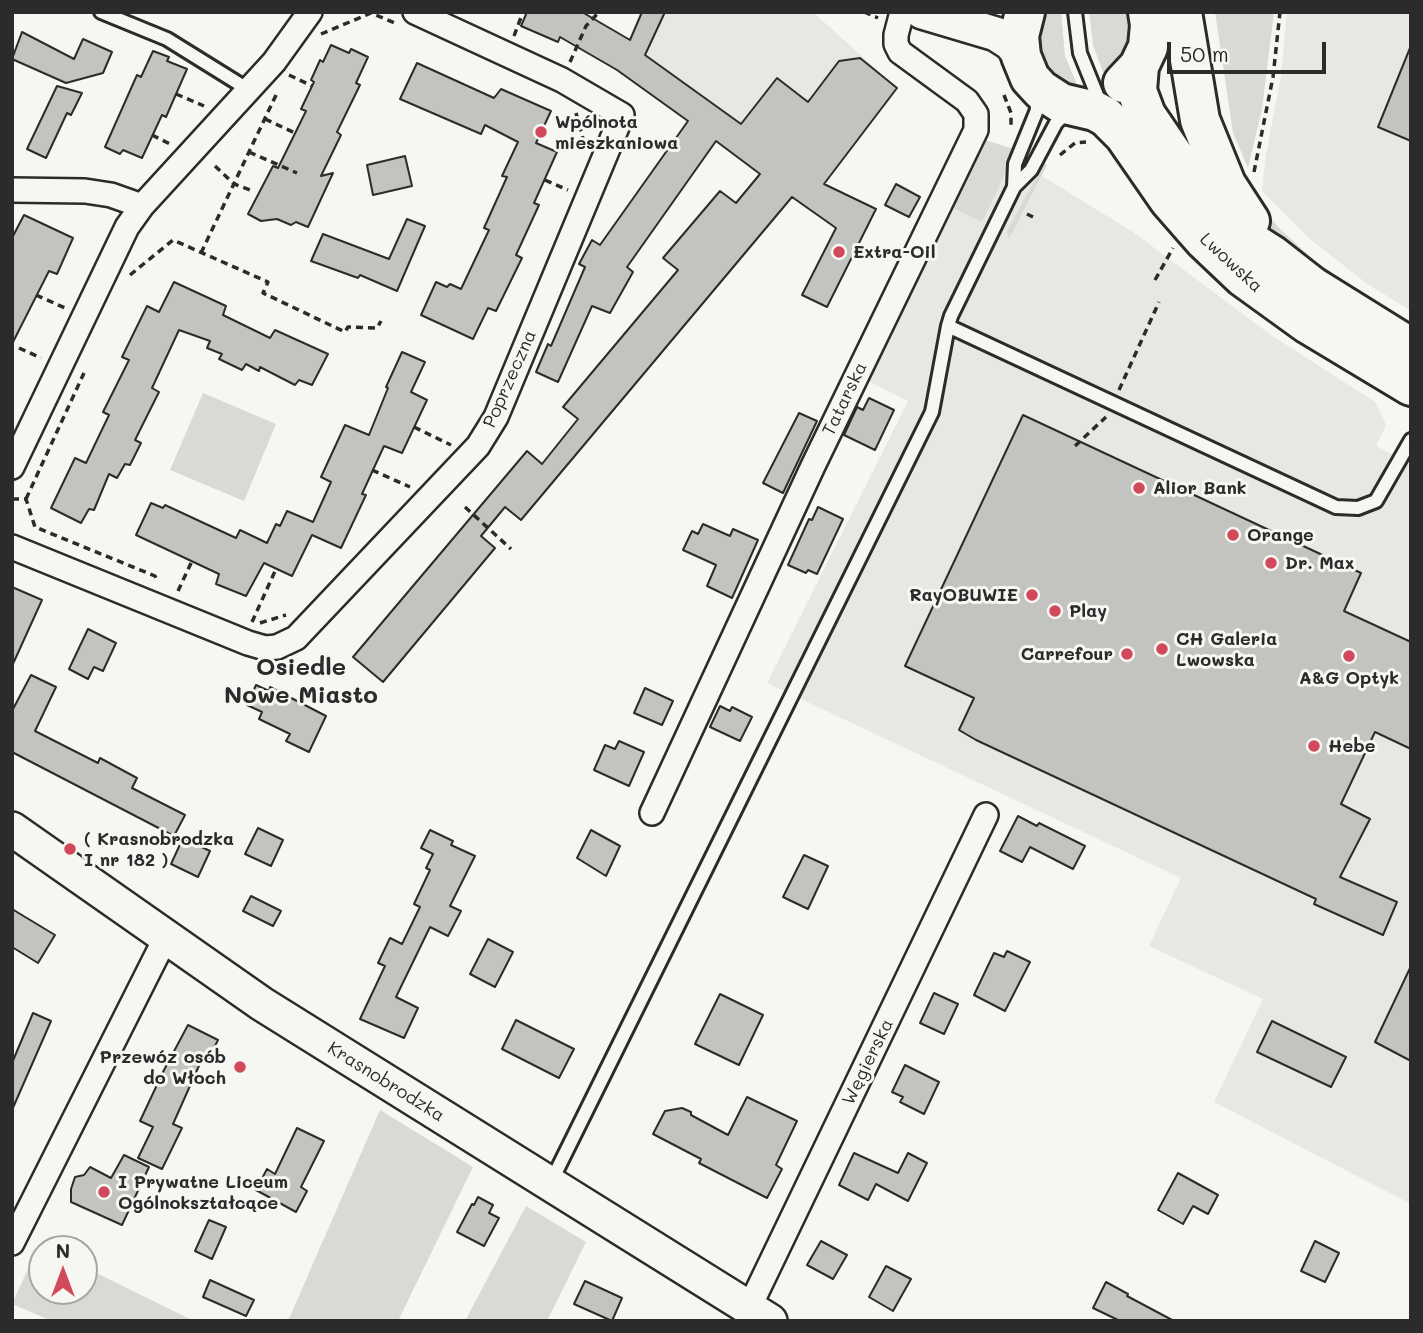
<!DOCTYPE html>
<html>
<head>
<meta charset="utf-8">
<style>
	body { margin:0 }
	#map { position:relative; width:1423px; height:1333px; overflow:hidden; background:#f6f6f2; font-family:Mali,sans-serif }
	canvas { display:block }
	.frame { position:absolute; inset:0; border:14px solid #2b2b2b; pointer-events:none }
	.north { position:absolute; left:28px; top:1235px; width:70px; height:70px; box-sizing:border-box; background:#f6f6f2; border:2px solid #a5a5a2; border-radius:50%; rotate:0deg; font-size:19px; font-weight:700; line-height:28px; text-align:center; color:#2b2b2b }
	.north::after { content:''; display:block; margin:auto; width:24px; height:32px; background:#d1495b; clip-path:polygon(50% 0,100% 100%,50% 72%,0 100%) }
	.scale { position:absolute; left:1167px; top:42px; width:159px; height:32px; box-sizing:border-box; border:4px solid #2b2b2b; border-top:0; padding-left:9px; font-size:21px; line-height:24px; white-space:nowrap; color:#2b2b2b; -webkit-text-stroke:5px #f6f6f2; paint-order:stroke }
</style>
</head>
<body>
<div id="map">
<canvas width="1423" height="1333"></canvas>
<div class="frame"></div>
<div class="north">N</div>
<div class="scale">50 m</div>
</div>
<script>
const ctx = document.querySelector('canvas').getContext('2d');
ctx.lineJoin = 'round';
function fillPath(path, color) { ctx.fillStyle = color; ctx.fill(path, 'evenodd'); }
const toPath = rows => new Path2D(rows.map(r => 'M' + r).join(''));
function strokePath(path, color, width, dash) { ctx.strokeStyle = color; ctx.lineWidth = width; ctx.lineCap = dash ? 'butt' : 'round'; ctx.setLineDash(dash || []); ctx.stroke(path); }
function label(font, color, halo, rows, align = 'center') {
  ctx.font = font + ' Mali,sans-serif'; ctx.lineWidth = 6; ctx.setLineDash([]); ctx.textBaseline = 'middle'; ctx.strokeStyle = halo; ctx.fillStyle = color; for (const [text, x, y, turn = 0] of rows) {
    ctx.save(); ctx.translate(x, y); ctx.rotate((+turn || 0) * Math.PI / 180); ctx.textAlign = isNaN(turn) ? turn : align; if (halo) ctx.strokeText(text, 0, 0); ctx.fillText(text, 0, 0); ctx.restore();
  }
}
const built = toPath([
	[642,12,813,12,897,88,819,192,821,217,617,70],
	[1287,12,1411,12,1411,311,1366,283,1310,239,1262,191,1266,155,1281,76],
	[985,141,1133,232,1271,335,1375,402,1386,425,1376,446,1411,464,1411,1204,1214,1102,1263,999,1149,946,1181,878,767,683,908,401,868,381]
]);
const green = toPath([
	[1047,12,1061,12,1065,56,1078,87,1057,79,1046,67,1039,53,1038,38,1041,24],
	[1089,12,1136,12,1139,33,1107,83,1093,45],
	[1215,12,1274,12,1262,109,1248,168,1233,133],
	[982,139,1014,149,999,187,982,222,947,205],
	[1044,163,1047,165,1009,239,1007,231],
	[1266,213,1281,230,1315,261,1354,288,1348,289,1285,245,1262,220],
	[203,393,276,424,244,501,170,470],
	[380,1110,473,1167,398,1321,288,1321],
	[526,1206,586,1242,547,1321,465,1321],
	[39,1245,46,1249,42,1249,42,1291,84,1291,84,1267,194,1321,52,1321,12,1304]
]);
const building = toPath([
	[527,12,582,12,630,40,642,12,665,12,645,55,741,124,777,78,808,102,839,61,860,58,897,88,824,184,876,209,827,307,802,295,836,228,792,197,521,520,505,507,481,536,495,548,383,682,353,657,527,451,542,464,578,419,563,407,678,270,663,258,720,191,736,203,760,174,716,141,627,267,633,272,610,313,592,306,558,382,536,372,548,344,551,346,585,267,579,264,592,240,600,245,688,121,617,70,560,37,558,42,521,26,527,12],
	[22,32,74,59,83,39,112,52,103,73,66,83,12,59,22,32],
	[331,45,349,53,351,49,368,57,356,83,360,85,337,132,341,135,321,176,333,173,308,227,296,222,291,225,277,219,261,221,248,214,273,166,278,168,306,111,301,109,314,82,311,80,320,60,323,62,331,45],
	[1410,48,1411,48,1411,141,1378,127,1410,48],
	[153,51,169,57,167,61,187,69,166,117,162,115,142,158,123,150,120,154,105,147,137,75,141,77,153,51],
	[417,63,494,98,501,89,551,111,536,143,557,152,534,203,539,205,516,255,522,258,496,311,488,308,473,339,421,315,436,282,447,287,450,284,461,289,489,230,484,228,507,177,502,176,518,142,485,125,481,134,400,99,417,63],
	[57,86,82,93,71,115,67,113,46,158,27,149,57,86],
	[405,156,412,186,373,195,367,165,405,156],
	[896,184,920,197,909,217,885,205,896,184],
	[24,215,73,238,57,274,49,271,12,344,12,238,24,215],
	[407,219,425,226,397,291,360,275,358,278,311,261,323,234,389,259,407,219],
	[174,282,226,306,223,315,270,338,275,330,328,354,312,385,299,380,295,385,260,367,259,371,246,364,242,370,219,359,222,354,207,348,210,341,179,330,152,388,159,392,135,440,141,443,130,465,125,464,117,478,109,474,94,510,89,509,81,523,51,508,75,458,86,463,109,415,103,412,129,360,122,357,147,306,159,312,174,282],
	[402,352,425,362,411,392,427,400,402,453,384,446,362,494,366,495,341,548,312,535,292,576,264,563,246,596,216,584,219,574,136,535,151,503,163,508,165,505,236,538,240,530,267,543,276,524,280,526,287,511,313,522,331,482,321,477,345,425,369,435,388,388,386,387,402,352],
	[869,398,894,410,875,450,844,435,857,407,863,410,869,398],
	[799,413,817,421,783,493,763,483,799,413],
	[1023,415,1361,573,1344,611,1411,642,1411,749,1375,732,1341,804,1370,819,1340,877,1397,902,1383,935,1314,904,1316,899,976,740,959,730,974,698,905,666,1023,415],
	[818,507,843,519,817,574,808,570,806,573,788,565,809,519,812,520,818,507],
	[703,524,730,536,733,529,758,540,732,598,707,586,716,565,683,550,692,531,698,534,703,524],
	[12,587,42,600,12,666,12,587],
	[88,629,116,643,103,671,94,667,88,679,69,669,88,629],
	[31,675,56,687,35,731,98,763,100,758,137,778,132,788,185,815,174,836,12,752,12,711,31,675],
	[256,685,269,691,270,687,326,716,309,752,286,741,290,734,259,719,262,712,247,705,256,685],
	[645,688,673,701,662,725,634,713,645,688],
	[720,706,730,711,732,707,752,717,740,741,710,727,720,706],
	[619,741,644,752,629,786,594,770,605,745,615,749,619,741],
	[1018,816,1037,826,1039,823,1085,846,1073,869,1030,847,1022,862,1000,851,1018,816],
	[258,828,283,840,271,866,245,854,258,828],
	[430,830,453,841,451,845,475,856,450,906,461,911,448,936,430,927,396,997,418,1008,404,1038,360,1019,385,966,378,963,390,938,402,944,420,907,414,904,430,870,426,868,433,854,421,848,430,830],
	[591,830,620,846,606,876,577,858,591,830],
	[183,838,210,851,198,877,171,864,183,838],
	[804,855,828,866,808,909,783,897,804,855],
	[251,896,281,911,273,926,243,911,251,896],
	[12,909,55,935,38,963,12,947,12,909],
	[488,939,513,952,495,987,470,974,488,939],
	[1007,951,1030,962,1005,1011,974,995,994,953,1004,957,1007,951],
	[1411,966,1411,1061,1375,1042,1411,966],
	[934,993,958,1004,944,1034,920,1023,934,993],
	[720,994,763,1015,739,1065,695,1044,720,994],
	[33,1013,51,1021,12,1110,12,1063,33,1013],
	[516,1020,574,1049,559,1078,502,1049,516,1020],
	[1272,1021,1346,1057,1331,1087,1257,1052,1272,1021],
	[188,1025,218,1040,207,1062,202,1059,173,1124,182,1128,162,1169,138,1158,153,1127,140,1121,164,1070,188,1025],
	[905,1065,939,1082,924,1114,900,1102,903,1097,892,1092,905,1065],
	[747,1097,797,1121,776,1165,782,1169,767,1198,699,1163,701,1159,653,1134,665,1111,682,1108,691,1112,691,1115,728,1135,747,1097],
	[297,1128,324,1141,301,1187,307,1191,296,1212,256,1190,267,1169,275,1174,297,1128],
	[854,1153,898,1173,908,1153,927,1163,908,1201,876,1184,868,1200,839,1185,854,1153],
	[124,1155,149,1167,122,1225,71,1202,71,1189,75,1177,84,1175,90,1167,111,1178,124,1155],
	[1178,1173,1218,1195,1208,1214,1193,1206,1183,1224,1158,1210,1178,1173],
	[478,1197,493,1205,489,1213,499,1218,484,1246,457,1232,472,1204,474,1205,478,1197],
	[209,1220,226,1227,212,1259,195,1251,209,1220],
	[821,1241,847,1255,833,1279,807,1265,821,1241],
	[1315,1241,1339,1253,1325,1282,1301,1271,1315,1241],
	[886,1266,911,1279,893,1311,869,1297,886,1266],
	[210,1280,254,1300,246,1316,203,1297,210,1280],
	[585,1281,622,1298,612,1321,574,1304,585,1281],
	[1106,1282,1128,1294,1127,1296,1174,1321,1120,1321,1093,1308,1106,1282]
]);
const path = toPath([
	[864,12,878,18],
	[321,34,371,13,397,24],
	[514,36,523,12],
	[570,62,586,26,599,12],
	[289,75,312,86],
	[176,94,204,106],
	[1004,95,1011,113,1011,128],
	[576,113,585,146],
	[265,119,295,133],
	[152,135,170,144],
	[249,152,297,173],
	[1060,155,1075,143,1086,142],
	[215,166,234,184,253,191],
	[1254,172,1273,77,1280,12],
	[545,180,568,190],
	[1027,214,1033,217],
	[201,253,277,93],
	[130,275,173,240,268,282,263,293,345,332,348,327,377,328,381,321],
	[1155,280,1173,248],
	[36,295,65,308],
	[19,348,41,358],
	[1119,390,1159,302],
	[414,427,451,445],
	[1075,446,1106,417],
	[372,470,410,487],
	[12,499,26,499,35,527,155,576,158,582],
	[26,499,84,373],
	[465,507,511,549],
	[178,591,192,561],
	[252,622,276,569],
	[260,623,286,615]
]);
const lane = toPath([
	[101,12,167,39,249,90],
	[1075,12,1080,53,1101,105],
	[1014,187,1015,164,1037,110,1036,94],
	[948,326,951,316,1014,187,1031,170,1056,123,1068,111],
	[551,1182,932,412,948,326,1336,507,1358,508,1376,501,1411,440]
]);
const street = toPath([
	[12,190,85,191,111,195,142,206],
	[12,467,127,227,142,206,274,62,310,12],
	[12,547,248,643,265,648,277,647,296,638,478,446,496,417,622,115,562,80,415,12],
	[652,813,813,466,976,130,976,114,967,101,900,52,896,44,896,35,902,12],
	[12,1243,166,937],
	[749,1308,986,815]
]);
const secondary = toPath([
	[922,12,996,34,1010,43,1021,56],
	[12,829,262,1004,770,1321]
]);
const highway = toPath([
	[1025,12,1019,36,1021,56,1030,78,1041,90,1061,103,1095,111,1106,117,1124,135,1169,200,1204,240,1243,277,1308,324,1411,386],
	[1182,12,1200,120,1226,184,1250,221],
	[1139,66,1137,91,1146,115,1191,181,1222,217,1239,234,1272,255,1313,287,1411,348],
	[1123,83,1139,66,1148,47,1150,25,1148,12]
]);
const markers = [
	[541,132,7,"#d1495b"],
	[839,252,7,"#d1495b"],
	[1139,488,7,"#d1495b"],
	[1233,535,7,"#d1495b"],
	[1271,563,7,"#d1495b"],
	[1032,595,7,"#d1495b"],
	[1055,611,7,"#d1495b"],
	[1162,649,7,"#d1495b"],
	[1127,654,7,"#d1495b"],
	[1349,656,7,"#d1495b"],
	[1314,746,7,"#d1495b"],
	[70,849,7,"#d1495b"],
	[240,1067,7,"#d1495b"],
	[104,1192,7,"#d1495b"]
];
const poiNames = [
	["Wpólnota",555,122],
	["mieszkaniowa",555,143],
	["Extra-Oil",853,252],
	["Alior Bank",1153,488],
	["Orange",1247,535],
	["Dr. Max",1285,563],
	["RayOBUWIE",1018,595,"right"],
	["Play",1069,611],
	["CH Galeria",1176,639],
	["Lwowska",1176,660],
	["Carrefour",1113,654,"right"],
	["A&G Optyk",1349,678,"center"],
	["Hebe",1328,746],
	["( Krasnobrodzka",84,839],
	["I nr 182 )",84,860],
	["Przewóz osób",226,1057,"right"],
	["do Włoch",226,1078,"right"],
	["I Prywatne Liceum",118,1182],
	["Ogólnokształcące",118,1203]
];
const streetNames = [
	["Lwowska",1231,263,43],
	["Poprzeczna",510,379,-66],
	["Tatarska",845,399,-64],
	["Węgierska",868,1062,-64],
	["Krasnobrodzka",386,1082,32]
];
const districtNames = [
	["Osiedle",301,668],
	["Nowe Miasto",301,696]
];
fillPath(built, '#e7e7e3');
fillPath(green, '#d9d9d5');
fillPath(building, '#c3c3c0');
strokePath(building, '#2b2b2b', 2);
strokePath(lane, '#2b2b2b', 18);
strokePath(street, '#2b2b2b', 28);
strokePath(secondary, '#2b2b2b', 38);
strokePath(highway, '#2b2b2b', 44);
strokePath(path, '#2b2b2b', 3.5, [7, 5]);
strokePath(lane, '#f6f6f2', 12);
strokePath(street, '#f6f6f2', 23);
strokePath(secondary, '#f6f6f2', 33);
strokePath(highway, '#f6f6f2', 38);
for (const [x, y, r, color] of markers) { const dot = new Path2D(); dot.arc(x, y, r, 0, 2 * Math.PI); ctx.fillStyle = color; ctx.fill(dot); strokePath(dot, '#f6f6f2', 2.5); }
label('bold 18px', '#2b2b2b', '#f6f6f2', poiNames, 'left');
label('18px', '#2b2b2b', '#f6f6f2', streetNames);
label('bold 24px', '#2b2b2b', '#f6f6f2', districtNames);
</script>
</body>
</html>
